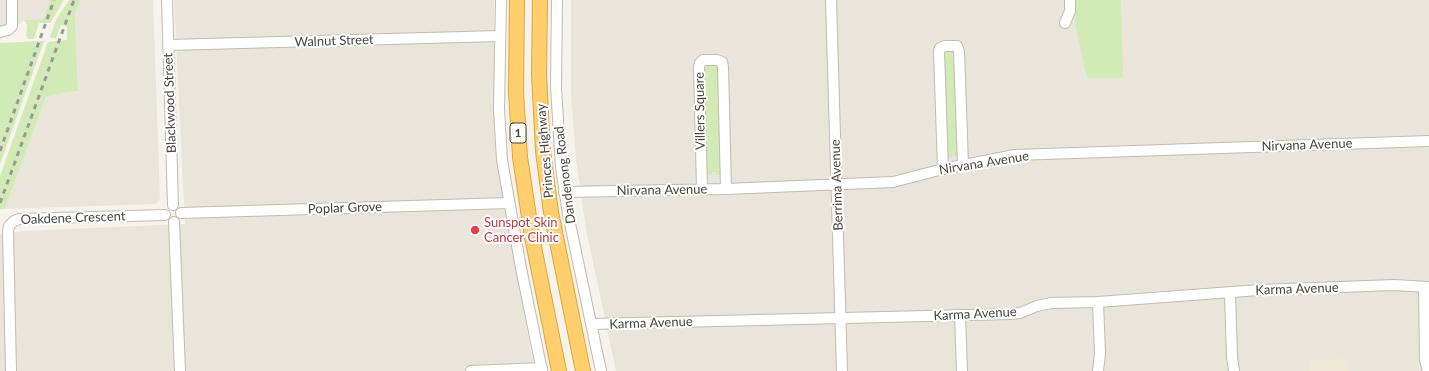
<!DOCTYPE html>
<html>
<head>
<meta charset="utf-8">
<style>
	body { margin:0 }
	canvas { display:block; background:#f6f3ec }
</style>
</head>
<body>
<canvas width="1429" height="371"></canvas>
<script>
const ctx = document.querySelector('canvas').getContext('2d');
ctx.lineJoin = 'round';
function fillPath(path, color) { ctx.fillStyle = color; ctx.fill(path, 'evenodd'); }
const toPath = rows => new Path2D(rows.map(r => 'M' + r).join(''));
function strokePath(path, color, width, dash) { ctx.strokeStyle = color; ctx.lineWidth = width; ctx.lineCap = dash ? 'butt' : 'round'; ctx.setLineDash(dash || []); ctx.stroke(path); }
function label(font, color, halo, rows, align = 'center') {
  ctx.font = font + ' Lato,sans-serif'; ctx.lineWidth = 4; ctx.setLineDash([]); ctx.textBaseline = 'middle'; ctx.strokeStyle = halo; ctx.fillStyle = color; for (const [text, x, y, turn = 0] of rows) {
    ctx.save(); ctx.translate(x, y); ctx.rotate((+turn || 0) * Math.PI / 180); ctx.textAlign = isNaN(turn) ? turn : align; if (halo) ctx.strokeText(text, 0, 0); ctx.fillText(text, 0, 0); ctx.restore();
  }
}
const residential = toPath([
	[0,0,50,0,43,19,24,20,0,40],
	[81,0,153,0,160,199,156,204,5,209,46,97,52,95,78,91,75,13],
	[174,0,494,0,495,145,528,336,535,371,0,371,0,235,22,231,185,224],
	[571,0,1429,0,1429,371,616,371,586,229,576,160,571,95]
]);
const education = toPath([
	[1348,359,1348,371,1310,371,1310,360]
]);
const green = toPath([
	[50,0,64,0,50,23,39,23,34,39,29,39,26,36,27,28,27,24,24,20,43,19],
	[69,0,81,0,75,13,78,91,52,95,46,97,5,209,0,209,0,176,48,42,67,40,67,27,61,25,56,38,51,38,50,37,56,20],
	[1075,0,1121,0,1123,78,1087,78,1075,23],
	[44,41,0,164,0,43],
	[944,50,955,51,958,156,955,156,954,155,952,155,952,157,946,158],
	[709,65,715,65,718,69,722,175,716,175,716,172,712,172,712,175,705,175,703,69]
]);
const minor = toPath([
	[167,0,173,205],
	[501,0,499,109,502,160,521,268,542,371],
	[557,0,556,87,561,167,568,214,601,371],
	[831,0,842,371],
	[1065,23,1070,11,1070,0],
	[0,32,8,30,12,26,12,0],
	[168,45,500,36],
	[943,169,939,51,940,48,945,46,957,46,959,51,963,165],
	[702,189,699,67,700,63,703,60,717,60,722,62,723,67,726,189],
	[564,192,726,189,893,182,943,169,1015,155,1429,141],
	[181,213,509,203],
	[174,222,180,371],
	[1424,287,1425,360,1428,371],
	[1230,293,1232,357,1234,371],
	[960,315,962,371],
	[591,324,1011,314,1020,313,1037,306,1051,303,1098,302,1259,290,1394,285,1429,287],
	[11,371,8,232,9,226,14,221,19,219,165,215],
	[471,371,542,368],
	[1098,371,1100,354,1098,302]
]);
const highway = toPath([
	[517,0,516,92,520,157,532,237,559,371],
	[540,0,539,74,543,151,551,212,583,371]
]);
const rail = toPath([
	[0,151,54,0],
	[0,203,74,0]
]);
const markers = [
	[475,230,5,"#e0444e"]
];
const shields = [
	[518,133,16]
];
const shieldNames = [
	["1",518,133]
];
const streetNames = [
	["Walnut Street",334,41,-2],
	["Blackwood Street",170,103,-92],
	["Villers Square",700,111,-91],
	["Nirvana Avenue",1307,145,-2],
	["Princes Highway",545,151,-95],
	["Nirvana Avenue",984,163,-9],
	["Dandenong Road",565,175,-97],
	["Berrima Avenue",837,185,-92],
	["Nirvana Avenue",662,190,-1],
	["Poplar Grove",345,208,-2],
	["Oakdene Crescent",73,218,-2],
	["Karma Avenue",1297,289,-2],
	["Karma Avenue",975,314,-3],
	["Karma Avenue",651,323,-2]
];
const healthNames = [
	["Sunspot Skin",484,223],
	["Cancer Clinic",484,238]
];
fillPath(residential, '#eae5da');
fillPath(education, '#efe8d6');
fillPath(green, '#d2eab5');
strokePath(minor, '#c2bbae', 12);
strokePath(highway, '#e0a43c', 16);
strokePath(minor, '#fff', 10);
strokePath(highway, '#ffcf6e', 14);
strokePath(rail, '#9a9a9a', 3, [5, 5]);
for (const [x, y, r, color] of markers) { const dot = new Path2D(); dot.arc(x, y, r, 0, 2 * Math.PI); ctx.fillStyle = color; ctx.fill(dot); strokePath(dot, '#fff', 1.5); }
for (const [x, y, w] of shields) { const box = new Path2D(); box.roundRect(x - w / 2, y - 10, w, 20, 3); ctx.fillStyle = '#fff'; ctx.fill(box); strokePath(box, '#4b4439', 1); }
label('bold 12px', '#4b4439', null, shieldNames);
label('13px', '#4b4439', '#fff', streetNames);
label('13px', '#be3a42', '#fff', healthNames, 'left');
</script>
</body>
</html>
